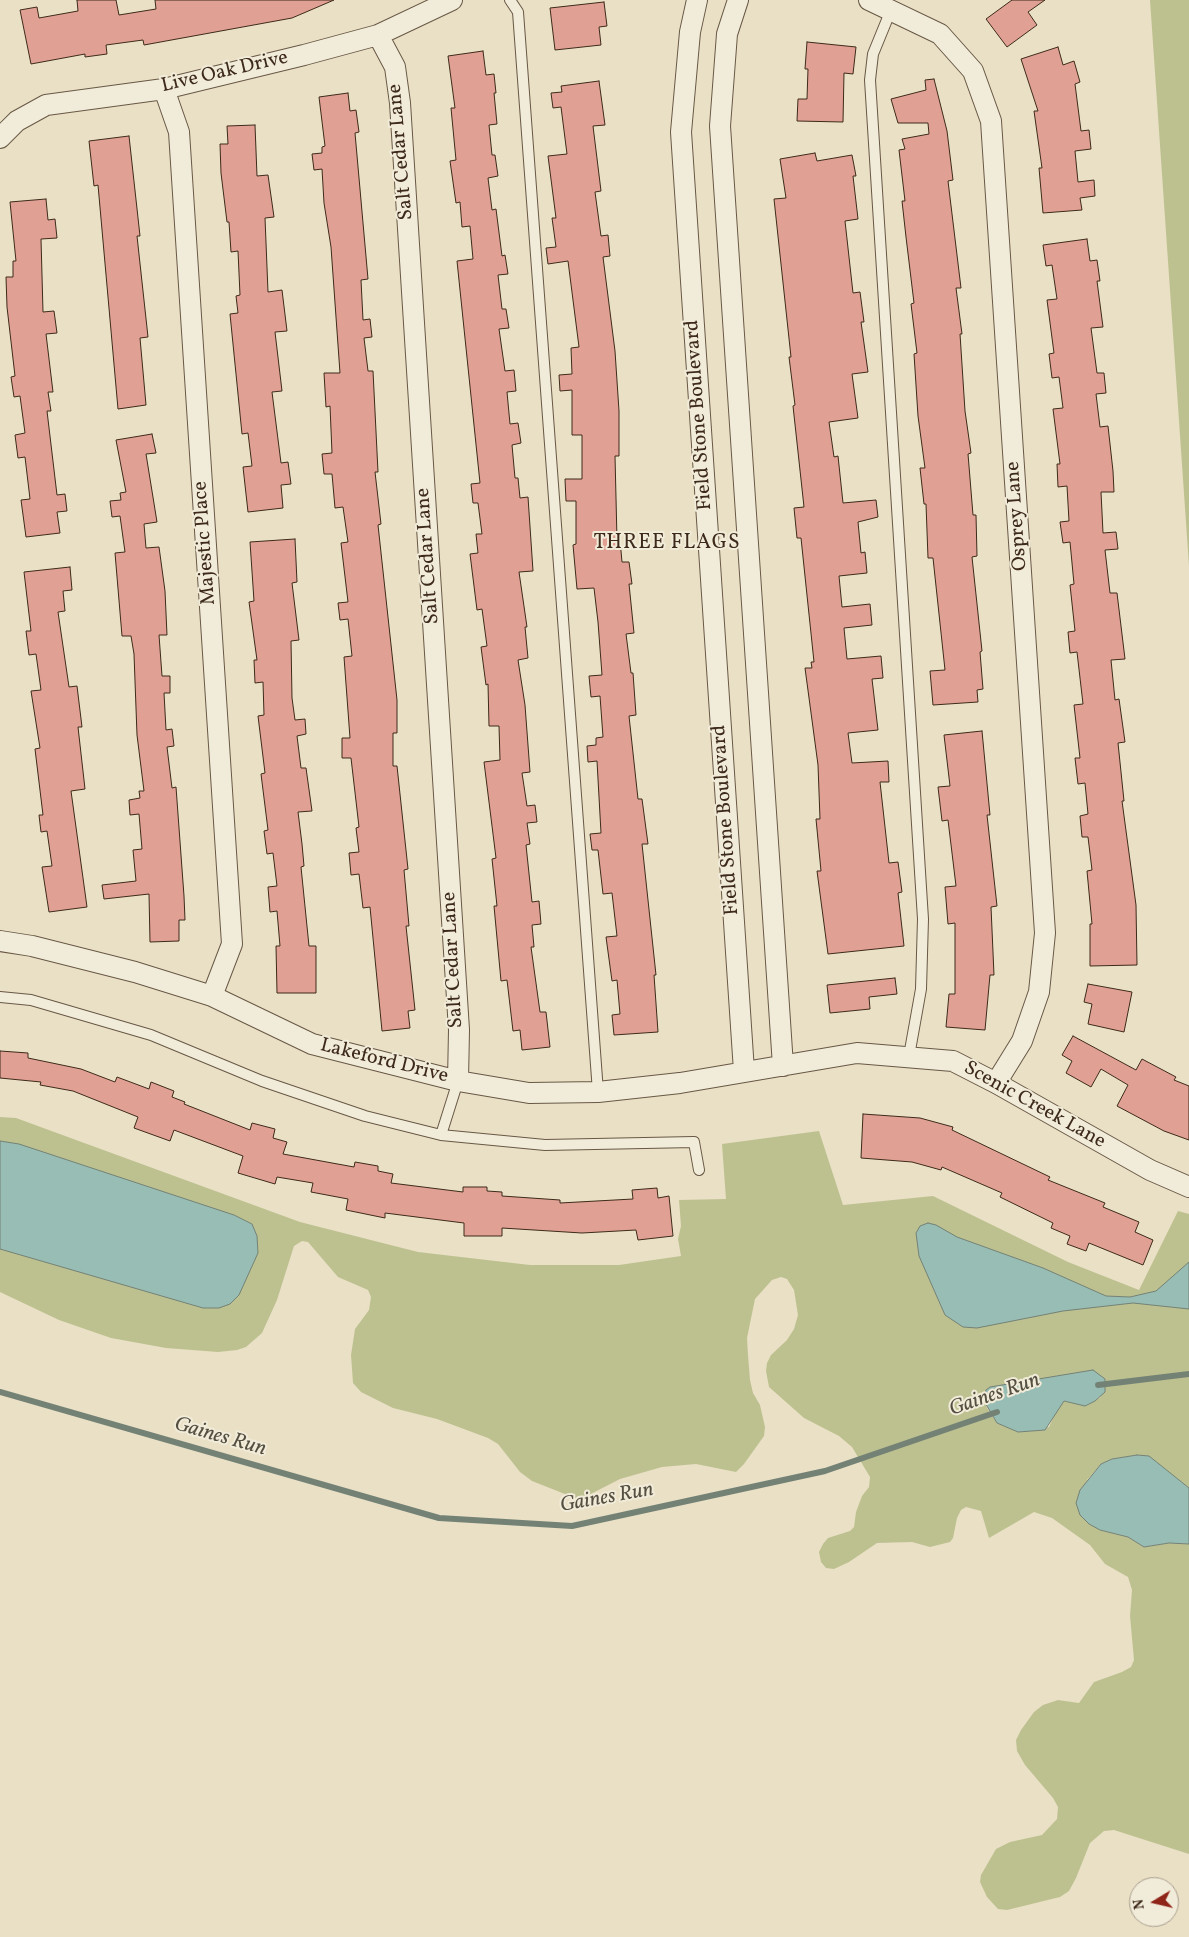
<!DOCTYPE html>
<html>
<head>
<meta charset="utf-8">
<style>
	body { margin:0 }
	#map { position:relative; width:1189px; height:1937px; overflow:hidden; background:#eae0c5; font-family:Vollkorn,serif }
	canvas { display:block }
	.north { position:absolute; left:1129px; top:1877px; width:50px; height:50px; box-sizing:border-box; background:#f1ebd9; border:1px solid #a99e8d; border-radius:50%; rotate:261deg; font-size:14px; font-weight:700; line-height:20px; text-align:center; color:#3d2a1a }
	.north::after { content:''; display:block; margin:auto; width:18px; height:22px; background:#8f2418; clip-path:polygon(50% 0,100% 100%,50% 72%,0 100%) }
</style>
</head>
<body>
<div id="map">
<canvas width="1189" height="1937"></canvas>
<div class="north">N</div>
</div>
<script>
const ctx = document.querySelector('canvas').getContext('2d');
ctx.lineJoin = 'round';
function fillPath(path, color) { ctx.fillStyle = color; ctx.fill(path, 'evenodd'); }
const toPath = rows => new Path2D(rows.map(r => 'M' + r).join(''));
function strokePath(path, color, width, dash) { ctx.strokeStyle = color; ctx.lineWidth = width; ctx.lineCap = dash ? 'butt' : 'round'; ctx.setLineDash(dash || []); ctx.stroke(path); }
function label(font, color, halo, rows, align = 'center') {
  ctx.font = font + ' Vollkorn,serif'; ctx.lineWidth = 4; ctx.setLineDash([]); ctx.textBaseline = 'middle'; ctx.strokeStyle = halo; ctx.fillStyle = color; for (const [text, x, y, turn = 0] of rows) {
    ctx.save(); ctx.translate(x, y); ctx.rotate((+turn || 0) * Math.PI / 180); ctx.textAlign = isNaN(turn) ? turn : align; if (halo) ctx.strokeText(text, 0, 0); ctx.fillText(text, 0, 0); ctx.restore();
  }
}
const green = toPath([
	[1150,0,1189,0,1189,566],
	[0,1117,16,1118,300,1222,418,1252,530,1265,619,1265,681,1256,678,1239,681,1226,679,1200,726,1199,722,1144,819,1131,843,1205,933,1196,1068,1262,1139,1290,1178,1211,1189,1214,1189,1488,1149,1457,1137,1455,1112,1459,1101,1464,1087,1480,1100,1530,1128,1537,1144,1547,1169,1543,1189,1544,1189,1854,1114,1830,1104,1831,1090,1843,1076,1878,1069,1891,1060,1897,1007,1910,998,1909,987,1897,980,1882,981,1875,996,1849,1010,1842,1042,1835,1057,1819,1058,1807,1053,1798,1025,1765,1017,1751,1016,1740,1021,1730,1034,1712,1043,1705,1058,1700,1079,1703,1094,1682,1122,1672,1131,1667,1134,1660,1130,1616,1132,1590,1128,1577,1105,1564,1090,1545,1052,1518,1034,1512,989,1538,981,1511,966,1507,961,1510,957,1518,953,1538,950,1542,930,1547,912,1542,877,1543,849,1562,834,1569,826,1568,821,1562,819,1552,823,1544,828,1538,850,1531,854,1527,856,1512,862,1496,869,1487,870,1477,852,1447,839,1436,804,1418,769,1387,766,1371,767,1363,771,1355,787,1340,794,1329,798,1315,794,1290,787,1279,781,1277,772,1280,755,1299,747,1338,748,1355,750,1380,753,1393,760,1405,765,1427,764,1436,744,1464,736,1472,696,1464,662,1467,620,1479,583,1498,575,1498,532,1481,520,1472,498,1444,488,1438,437,1419,393,1408,361,1392,353,1383,351,1355,355,1329,369,1310,371,1297,368,1290,338,1277,308,1242,302,1241,294,1246,277,1300,262,1333,246,1347,237,1350,218,1352,166,1348,111,1338,59,1320,0,1292],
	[983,1397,1101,1397,1088,1404,1064,1401,1059,1405,1049,1427,1018,1432,997,1423,987,1408]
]);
const water = toPath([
	[0,1141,19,1144,234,1215,252,1224,257,1236,258,1253,239,1295,230,1304,219,1308,203,1308,0,1249,0,1141],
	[928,1223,936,1225,957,1237,1043,1268,1106,1296,1130,1297,1156,1291,1189,1262,1189,1309,1133,1303,1063,1311,977,1328,963,1327,945,1315,919,1256,916,1233,920,1226,928,1223],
	[1093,1370,1105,1379,1105,1392,1095,1401,1085,1406,1064,1401,1045,1430,1018,1432,997,1423,984,1401,986,1390,990,1387,1093,1370],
	[1137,1455,1149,1456,1189,1488,1189,1544,1169,1543,1144,1547,1128,1537,1100,1530,1089,1524,1080,1515,1076,1503,1080,1490,1101,1464,1112,1459,1137,1455]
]);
const stream = toPath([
	[1098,1385,1189,1374],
	[0,1392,439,1518,572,1526,825,1471,997,1412]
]);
const building = toPath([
	[77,0,116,0,119,15,156,9,155,0,334,0,292,18,144,45,143,40,106,45,107,54,85,57,85,54,31,64,20,10,37,7,39,18,78,11,77,0],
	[1012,0,1045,0,1028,12,1037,25,1007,47,986,19,1012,0],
	[604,2,607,26,599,27,601,45,555,50,550,8,604,2],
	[807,42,856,47,853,74,844,73,843,122,797,121,798,99,807,99,808,69,805,69,807,42],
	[1058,47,1063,65,1074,61,1080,82,1075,84,1081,131,1089,130,1091,149,1075,151,1078,182,1094,180,1095,196,1080,198,1082,210,1043,213,1039,168,1042,168,1034,111,1038,111,1021,59,1058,47],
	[483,51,486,75,494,74,496,93,494,93,497,124,489,125,492,155,495,155,498,176,488,178,492,210,496,209,502,256,505,255,508,274,498,275,502,309,506,309,509,328,499,329,505,371,514,370,516,391,507,392,510,424,518,423,521,443,512,445,515,478,518,478,520,498,528,497,533,571,519,572,527,627,525,627,528,658,518,660,525,705,530,772,522,773,527,806,535,805,537,822,527,823,530,844,526,845,532,902,539,901,541,924,532,925,534,947,531,947,540,1012,546,1012,550,1047,522,1050,520,1030,513,1031,507,980,501,981,494,906,497,906,492,859,496,858,484,762,500,760,499,726,489,726,488,684,486,685,481,647,487,646,482,609,477,610,470,554,478,553,476,534,482,534,478,503,473,503,471,484,480,483,457,261,473,259,470,226,462,227,460,202,456,203,450,161,456,160,451,108,455,108,448,56,483,51],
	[934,79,947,131,953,180,948,181,961,288,956,288,962,334,960,334,965,411,971,453,968,454,973,515,976,515,977,556,972,557,982,651,980,652,983,689,977,690,978,702,933,705,930,671,945,670,933,558,928,558,926,504,924,504,920,468,925,468,918,416,914,354,917,353,911,304,914,303,906,237,902,201,905,201,899,150,905,149,902,139,929,134,928,123,898,123,891,99,926,90,925,80,934,79],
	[599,81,605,125,593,126,601,191,595,192,601,236,608,235,610,256,603,257,615,351,619,411,619,456,615,456,617,540,620,540,622,562,629,562,632,584,629,584,634,633,626,634,631,673,633,673,636,715,629,716,638,799,642,799,648,844,642,844,656,975,654,975,658,1032,614,1035,612,1015,620,1014,617,980,612,981,606,937,617,936,612,893,603,894,598,850,592,850,590,834,601,833,597,761,588,762,587,746,596,745,596,738,603,737,600,696,591,697,589,676,602,675,598,622,594,588,577,589,573,545,576,544,576,501,566,501,565,479,582,479,582,435,572,435,572,390,560,391,559,375,572,374,571,348,579,347,568,261,548,264,546,248,556,247,552,218,556,218,548,156,567,154,561,107,553,108,551,93,562,92,561,86,599,81],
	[348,93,350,111,356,110,359,132,355,133,368,279,361,280,363,320,370,319,372,337,364,338,368,371,373,371,378,472,375,472,381,524,378,525,397,700,397,733,393,733,393,766,397,766,408,869,404,870,409,926,406,926,415,1010,408,1011,410,1028,382,1031,370,907,363,908,359,874,351,875,349,853,359,852,356,828,359,827,351,758,342,758,342,738,350,738,344,657,352,656,348,619,340,620,338,603,348,602,341,543,348,542,343,507,335,508,332,474,324,474,322,454,332,453,330,406,326,407,324,373,340,373,331,247,324,203,322,169,314,170,312,154,322,153,322,147,325,146,319,97,348,93],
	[255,125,257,176,268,175,274,217,265,218,268,292,282,290,287,331,275,332,282,391,272,392,281,463,288,462,291,484,281,485,283,508,248,512,243,467,252,466,248,433,242,434,230,314,238,313,236,296,240,295,238,251,231,252,229,222,227,222,221,173,220,144,228,144,227,126,255,125],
	[129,136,140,236,137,236,148,337,140,338,146,405,118,409,98,185,94,186,89,141,129,136],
	[815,153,817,161,852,155,856,176,853,176,858,219,845,221,853,293,860,292,864,322,861,322,868,372,852,374,858,418,829,422,834,457,838,456,843,503,876,500,878,517,858,522,861,553,865,552,867,573,839,576,842,607,870,604,872,625,844,628,847,659,881,656,883,678,872,679,878,730,848,733,852,763,888,761,889,782,880,782,889,863,898,862,902,892,898,893,904,946,828,954,817,871,821,871,816,819,820,819,818,765,805,668,812,668,811,662,814,662,801,538,797,538,794,508,804,507,793,406,795,405,789,357,791,357,774,199,786,198,780,159,815,153],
	[46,199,48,220,55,219,57,238,41,239,43,312,54,311,57,333,46,334,53,392,48,392,51,411,47,411,57,495,65,494,67,511,57,512,60,533,26,537,21,500,30,499,25,457,18,458,15,435,25,433,20,396,14,397,11,377,15,376,7,307,6,277,13,277,13,261,16,261,10,202,46,199],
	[1087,239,1090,261,1097,260,1100,281,1097,281,1103,327,1091,328,1097,373,1104,373,1106,393,1096,394,1100,427,1108,426,1113,471,1114,492,1101,492,1103,533,1116,532,1118,549,1105,550,1110,593,1117,593,1125,659,1111,660,1115,700,1119,699,1125,742,1118,743,1124,801,1122,801,1136,905,1137,965,1090,966,1090,924,1092,924,1087,871,1092,870,1088,837,1082,837,1080,816,1088,814,1085,783,1078,784,1075,758,1080,758,1074,705,1083,704,1077,652,1070,653,1068,632,1075,631,1070,585,1074,584,1070,542,1063,543,1060,522,1069,521,1067,486,1058,487,1057,464,1060,464,1053,409,1063,408,1059,377,1052,378,1049,354,1054,353,1047,300,1057,299,1052,265,1046,266,1043,245,1087,239],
	[152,434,156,453,146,454,157,522,144,524,146,548,159,547,165,591,167,635,159,635,162,676,170,676,170,693,164,693,166,730,172,729,174,746,167,747,172,788,176,787,184,896,185,920,179,920,179,941,150,942,149,894,104,899,102,885,136,881,133,850,142,849,139,814,130,815,129,800,140,798,139,791,144,791,137,735,134,654,131,636,122,636,115,553,125,552,120,516,112,517,110,501,121,500,120,493,126,492,116,440,152,434],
	[295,539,297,582,292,583,299,640,291,641,292,698,295,720,305,719,306,734,297,736,301,768,306,768,312,811,298,812,302,844,304,866,301,867,309,946,316,946,316,993,277,993,276,946,280,946,277,911,270,912,268,887,277,886,273,853,267,854,264,831,268,830,261,774,265,773,258,716,264,715,263,682,255,683,254,660,257,660,249,602,254,601,250,542,295,539],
	[70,567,72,590,63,591,65,611,58,612,69,687,77,686,82,727,78,727,85,789,71,791,87,907,49,912,42,867,52,866,47,831,41,832,39,815,43,815,35,749,40,748,31,691,41,690,36,654,29,655,26,631,31,631,24,572,70,567],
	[982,731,990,815,987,815,997,906,991,907,994,975,990,975,985,1030,946,1027,949,994,955,994,955,923,948,924,945,887,956,886,948,820,942,821,938,787,950,786,944,735,982,731],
	[895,978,897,994,869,997,870,1009,830,1013,827,985,895,978],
	[1088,984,1132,992,1124,1032,1088,1024,1092,1004,1084,1002,1088,984],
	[1073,1036,1136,1070,1142,1059,1176,1077,1174,1080,1189,1086,1189,1140,1164,1131,1117,1106,1128,1085,1101,1069,1091,1087,1066,1073,1072,1061,1062,1055,1073,1036],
	[0,1051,28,1053,28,1058,81,1069,115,1082,117,1077,149,1089,151,1082,174,1091,172,1097,185,1102,184,1104,250,1130,252,1123,275,1129,273,1138,287,1142,283,1154,354,1167,355,1162,378,1166,378,1171,393,1174,391,1183,463,1192,463,1187,487,1187,487,1191,502,1192,502,1196,560,1200,560,1203,633,1199,632,1190,657,1188,658,1198,669,1196,673,1236,638,1240,636,1230,582,1233,502,1228,502,1236,464,1236,464,1223,385,1213,385,1218,346,1210,348,1199,311,1192,313,1183,277,1177,275,1184,238,1173,243,1156,174,1130,170,1141,134,1128,138,1117,73,1091,40,1085,41,1082,0,1078,0,1051],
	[863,1114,920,1118,953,1127,952,1130,1050,1177,1048,1180,1105,1203,1103,1207,1139,1222,1135,1232,1153,1240,1143,1265,1089,1243,1086,1251,1067,1244,1070,1236,1051,1228,1053,1223,1000,1197,1002,1193,942,1167,941,1170,912,1162,861,1158,863,1114]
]);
const lane = toPath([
	[510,0,518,12,598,1092],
	[891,10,873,54,870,80,923,919,921,989,909,1056],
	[0,997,31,1000,151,1035,262,1081,365,1116,441,1135,545,1145,694,1142,699,1170],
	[441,1135,458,1081]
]);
const street = toPath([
	[697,0,690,32,681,132,744,1071],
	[738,0,727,34,720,126,783,1066],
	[869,0,940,34,973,71,991,121,1045,933,1039,992,1022,1041,996,1083],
	[378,35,395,67,400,103,459,1030,458,1081],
	[164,89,179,132,232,944,212,996],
	[0,138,17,121,46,105,164,89,304,55,378,35,452,0],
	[0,941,32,946,135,972,212,996,312,1044,458,1081,529,1093,598,1092,680,1083,857,1053,953,1061,996,1083,1150,1170,1189,1187]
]);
const streetNames = [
	["Live Oak Drive",225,73,-13],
	["Salt Cedar Lane",402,152,-95],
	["Field Stone Boulevard",700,415,-94],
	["Osprey Lane",1018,516,-94],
	["Majestic Place",206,543,-94],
	["Salt Cedar Lane",429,556,-94],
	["Field Stone Boulevard",727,820,-94],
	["Salt Cedar Lane",454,960,-93],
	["Lakeford Drive",384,1062,14],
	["Scenic Creek Lane",1034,1106,29]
];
const neighbourhoodNames = [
	["THREE FLAGS",667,544]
];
const waterNames = [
	["Gaines Run",995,1396,-19],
	["Gaines Run",220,1438,16],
	["Gaines Run",607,1499,-10]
];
fillPath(green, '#bdc190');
fillPath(water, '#98bdb4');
strokePath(water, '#748276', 1);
strokePath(stream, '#748276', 6);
fillPath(building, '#e1a094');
strokePath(building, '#3d2a1a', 1);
strokePath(lane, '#685845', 12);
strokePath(street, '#685845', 22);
strokePath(lane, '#f1ebd9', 10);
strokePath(street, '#f1ebd9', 20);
label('20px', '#3d2a1a', '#f1ebd9', streetNames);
ctx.letterSpacing = '1px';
label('21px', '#3d2a1a', '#f1ebd9', neighbourhoodNames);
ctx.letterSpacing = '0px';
label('italic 21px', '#544f40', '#f1ebd9', waterNames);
</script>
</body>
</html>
